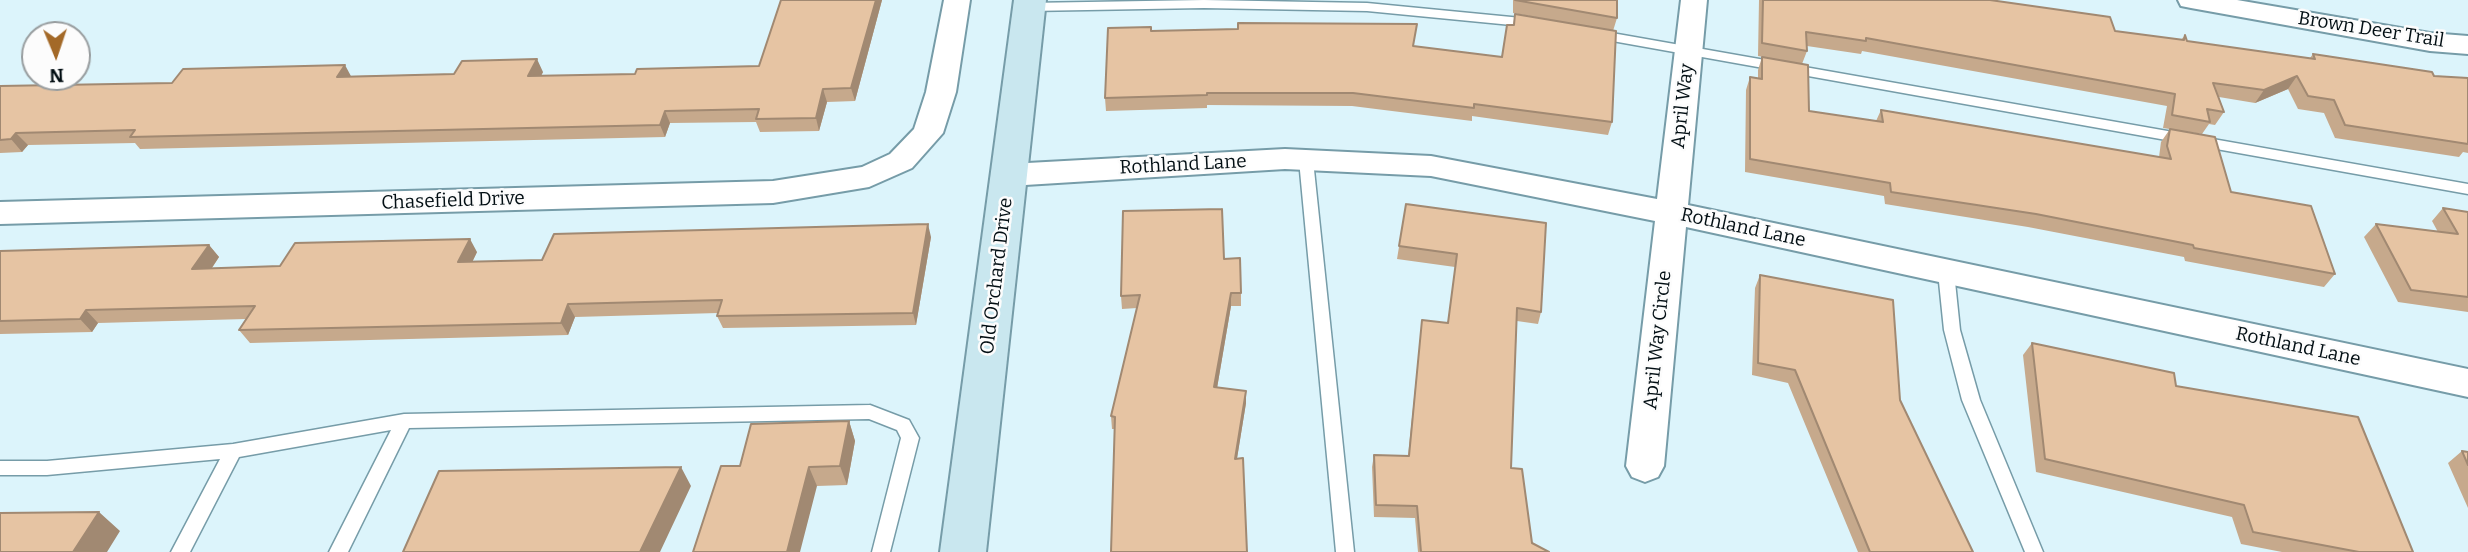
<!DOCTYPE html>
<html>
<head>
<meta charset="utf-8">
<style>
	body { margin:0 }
	#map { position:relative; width:2468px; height:552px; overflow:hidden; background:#dcf4fb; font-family:Bitter,serif }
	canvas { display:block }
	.north { position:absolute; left:21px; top:21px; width:70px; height:70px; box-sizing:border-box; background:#fcfcfc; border:2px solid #989d9f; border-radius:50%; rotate:178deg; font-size:19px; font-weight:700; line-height:28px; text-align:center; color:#020e13 }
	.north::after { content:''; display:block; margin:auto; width:24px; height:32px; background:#a36928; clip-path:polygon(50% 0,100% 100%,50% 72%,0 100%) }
</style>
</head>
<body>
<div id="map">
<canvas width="2468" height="552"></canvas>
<div class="north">N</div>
</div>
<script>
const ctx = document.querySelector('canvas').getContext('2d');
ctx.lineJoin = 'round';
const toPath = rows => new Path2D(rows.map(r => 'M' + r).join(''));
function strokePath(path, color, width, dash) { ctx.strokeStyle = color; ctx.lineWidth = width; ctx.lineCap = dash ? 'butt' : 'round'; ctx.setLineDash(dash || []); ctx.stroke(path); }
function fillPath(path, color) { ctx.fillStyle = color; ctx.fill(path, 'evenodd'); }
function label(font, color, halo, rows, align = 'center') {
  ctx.font = font + ' Bitter,serif'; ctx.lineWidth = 5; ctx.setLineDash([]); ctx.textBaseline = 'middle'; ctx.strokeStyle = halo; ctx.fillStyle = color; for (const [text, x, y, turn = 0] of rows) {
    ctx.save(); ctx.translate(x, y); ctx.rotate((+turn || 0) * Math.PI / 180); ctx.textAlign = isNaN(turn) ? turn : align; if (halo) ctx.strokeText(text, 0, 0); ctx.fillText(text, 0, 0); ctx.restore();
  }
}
const lane = toPath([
	[1204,0,1367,3,1532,19,1538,23,1532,27,1367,11,1204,8,1029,11,1023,7,1029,3,1204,0],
	[1595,30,2468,184,2468,194,1590,37,1590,31,1595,30],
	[1306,155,1313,160,1354,552,1336,552,1299,160,1306,155],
	[1946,266,1954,272,1960,330,1980,400,2043,552,2025,552,1962,400,1944,330,1938,272,1946,266],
	[870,405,909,420,919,438,890,552,872,552,901,438,897,430,869,419,409,428,348,552,329,552,391,430,239,457,190,552,171,552,220,459,47,475,0,475,0,461,47,461,233,444,404,414,870,405]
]);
const street = toPath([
	[944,0,970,0,956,92,943,133,912,168,869,187,773,203,0,224,0,202,773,181,862,167,890,154,914,129,926,92,944,0],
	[1681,0,1707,0,1688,205,2468,369,2468,397,1686,227,1664,466,1658,477,1645,482,1632,477,1626,466,1655,221,1431,176,1285,169,1009,186,998,182,994,175,998,168,1009,164,1285,149,1431,156,1657,199,1681,0],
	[2178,0,2237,0,2430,33,2468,36,2468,54,2430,51,2191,8,2181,6,2178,0]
]);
const secondary = toPath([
	[1014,0,1046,0,986,552,940,552,1014,0]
]);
const wall = toPath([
	[781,0,882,0,855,101,827,102,819,131,760,132,756,122,670,123,665,137,140,149,135,143,28,145,22,152,0,153,0,86,172,83,351,76,543,72,541,76,635,74,759,66],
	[1513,0,1617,0,1617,18,1613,31,1513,13],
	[1759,0,1990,0,2115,31,2181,40,2185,35,2187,41,2310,58,2313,54,2434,76,2468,78,2468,153,2463,152,2459,157,2335,138,2324,113,2298,109,2288,89,2255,103,2219,97,2224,112,2215,125,2209,124,2202,134,2163,128,2167,106,1862,51,1861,54,1807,46,1807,51,1802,64,1758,56],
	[1515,14,1612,122,1608,135,1472,116,1472,121,1352,106,1207,105,1207,108,1106,111,1105,98,1151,31,1414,47,1502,57,1513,25],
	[1762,57,1809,111,1876,121,1881,110,2159,157,2161,142,2170,129,2231,192,2335,274,2324,287,2185,261,2184,257,2028,227,1885,204,1884,196,1745,172,1746,90,1750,77,1758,78,1758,70],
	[1406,204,1541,312,1538,324,1517,321,1511,468,1532,543,1549,552,1418,552,1415,518,1374,517,1372,467,1374,455,1408,456,1422,320,1448,323,1455,267,1397,259],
	[2443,208,2468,212,2468,312,2398,302,2364,237,2376,224,2438,232,2432,221],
	[931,237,916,325,723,328,717,316,718,313,575,317,568,335,250,343,239,330,246,319,98,323,92,332,0,334,0,251,209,245,219,257,212,268,280,266,477,252,472,262,542,260],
	[1224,259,1241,293,1241,306,1231,306,1217,388,1246,403,1237,458,1247,552,1115,429,1112,429,1111,416,1137,308,1122,309,1121,296],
	[1760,275,1900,400,1973,552,1858,552,1788,383,1752,375,1755,288],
	[2032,343,2176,386,2413,552,2282,552,2241,544,2232,517,2036,472,2023,355],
	[849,421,855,441,847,485,817,486,740,466],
	[2462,451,2468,452,2468,508,2448,463]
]);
const shadedWall = toPath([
	[876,0,882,0,855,101,851,88],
	[537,59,543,72,534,89,528,76],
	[345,65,352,78,337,77],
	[2297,76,2288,89,2255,103,2264,90],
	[823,89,827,102,819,131,816,118],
	[665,111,670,123,665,137,660,125],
	[16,133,28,145,22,152,11,139],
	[928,224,931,237,916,325,913,313],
	[470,239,477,252,466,275,458,262],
	[209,245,219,257,203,281,192,269],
	[1231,293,1231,306,1215,400,1214,387],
	[568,304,575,317,568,335,561,323],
	[86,310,98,323,92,332,80,319],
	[1246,391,1246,403,1235,471,1235,459],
	[849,421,855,441,847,485,840,466],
	[681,467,691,486,660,552,640,552],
	[809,467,817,486,800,552,787,552],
	[99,512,120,531,107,552,73,552]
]);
const building = toPath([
	[781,0,876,0,851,88,823,89,816,118,756,119,759,109,665,111,660,125,130,137,135,130,16,133,11,139,0,140,0,86,172,83,183,69,345,65,337,77,454,74,462,61,537,59,528,76,635,74,637,69,759,66,781,0],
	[1515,0,1617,0,1617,18,1515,0],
	[1763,0,1990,0,2110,17,2115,31,2184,40,2185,35,2187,41,2315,59,2313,54,2432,72,2434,76,2468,78,2468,144,2345,125,2334,100,2308,96,2297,76,2264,90,2213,83,2224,112,2207,109,2210,122,2172,115,2175,94,1866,38,1866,41,1806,32,1807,51,1762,43,1763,0],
	[1515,14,1616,31,1612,122,1474,104,1474,108,1353,93,1207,93,1207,95,1105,98,1108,28,1151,27,1151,31,1238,29,1238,23,1417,24,1413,46,1502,57,1507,25,1514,25,1515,14],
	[1762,57,1808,65,1809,111,1883,122,1881,110,2171,159,2167,146,2170,129,2215,137,2231,192,2311,206,2335,274,2194,248,2193,245,2036,214,1891,192,1890,183,1750,159,1750,77,1762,79,1762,57],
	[1406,204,1546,223,1541,312,1517,308,1511,468,1522,469,1532,543,1549,552,1421,552,1417,506,1376,505,1374,455,1409,456,1422,320,1448,323,1457,254,1399,246,1406,204],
	[2443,208,2468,212,2468,297,2411,290,2376,224,2458,234,2443,208],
	[1222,209,1224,259,1240,258,1241,293,1231,293,1214,387,1246,391,1235,459,1243,458,1247,552,1111,552,1115,417,1111,416,1140,295,1121,296,1123,211,1222,209],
	[928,224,913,313,717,316,722,300,568,304,561,323,239,330,255,306,86,310,80,319,0,321,0,251,209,245,192,269,280,266,295,243,470,239,458,262,542,260,554,234,928,224],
	[1760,275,1893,300,1900,400,1973,552,1870,552,1795,370,1758,363,1760,275],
	[2032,343,2174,373,2176,386,2358,417,2413,552,2359,552,2253,532,2244,505,2045,459,2032,343],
	[849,421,840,466,809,467,787,552,693,552,721,466,740,466,751,424,849,421],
	[2462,451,2468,452,2468,465,2462,451],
	[681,467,640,552,403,552,439,471,681,467],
	[99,512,73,552,0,552,0,513,99,512]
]);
const streetNames = [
	["Brown Deer Trail",2371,30,9],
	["April Way",1683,106,-84],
	["Rothland Lane",1183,165,-3],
	["Chasefield Drive",453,201,-2],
	["Rothland Lane",1743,228,12],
	["Old Orchard Drive",997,276,-83],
	["April Way Circle",1658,340,-84],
	["Rothland Lane",2298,347,12]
];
strokePath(lane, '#769ca8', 3);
strokePath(street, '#769ca8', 4);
strokePath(secondary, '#769ca8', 4);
fillPath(lane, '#fff');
fillPath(street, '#fff');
fillPath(secondary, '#c9e7ef');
fillPath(wall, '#c6a98c');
fillPath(shadedWall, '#a18972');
fillPath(building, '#e6c4a3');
strokePath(building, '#a18972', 2);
label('19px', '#020e13', '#fcfcfc', streetNames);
</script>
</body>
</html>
